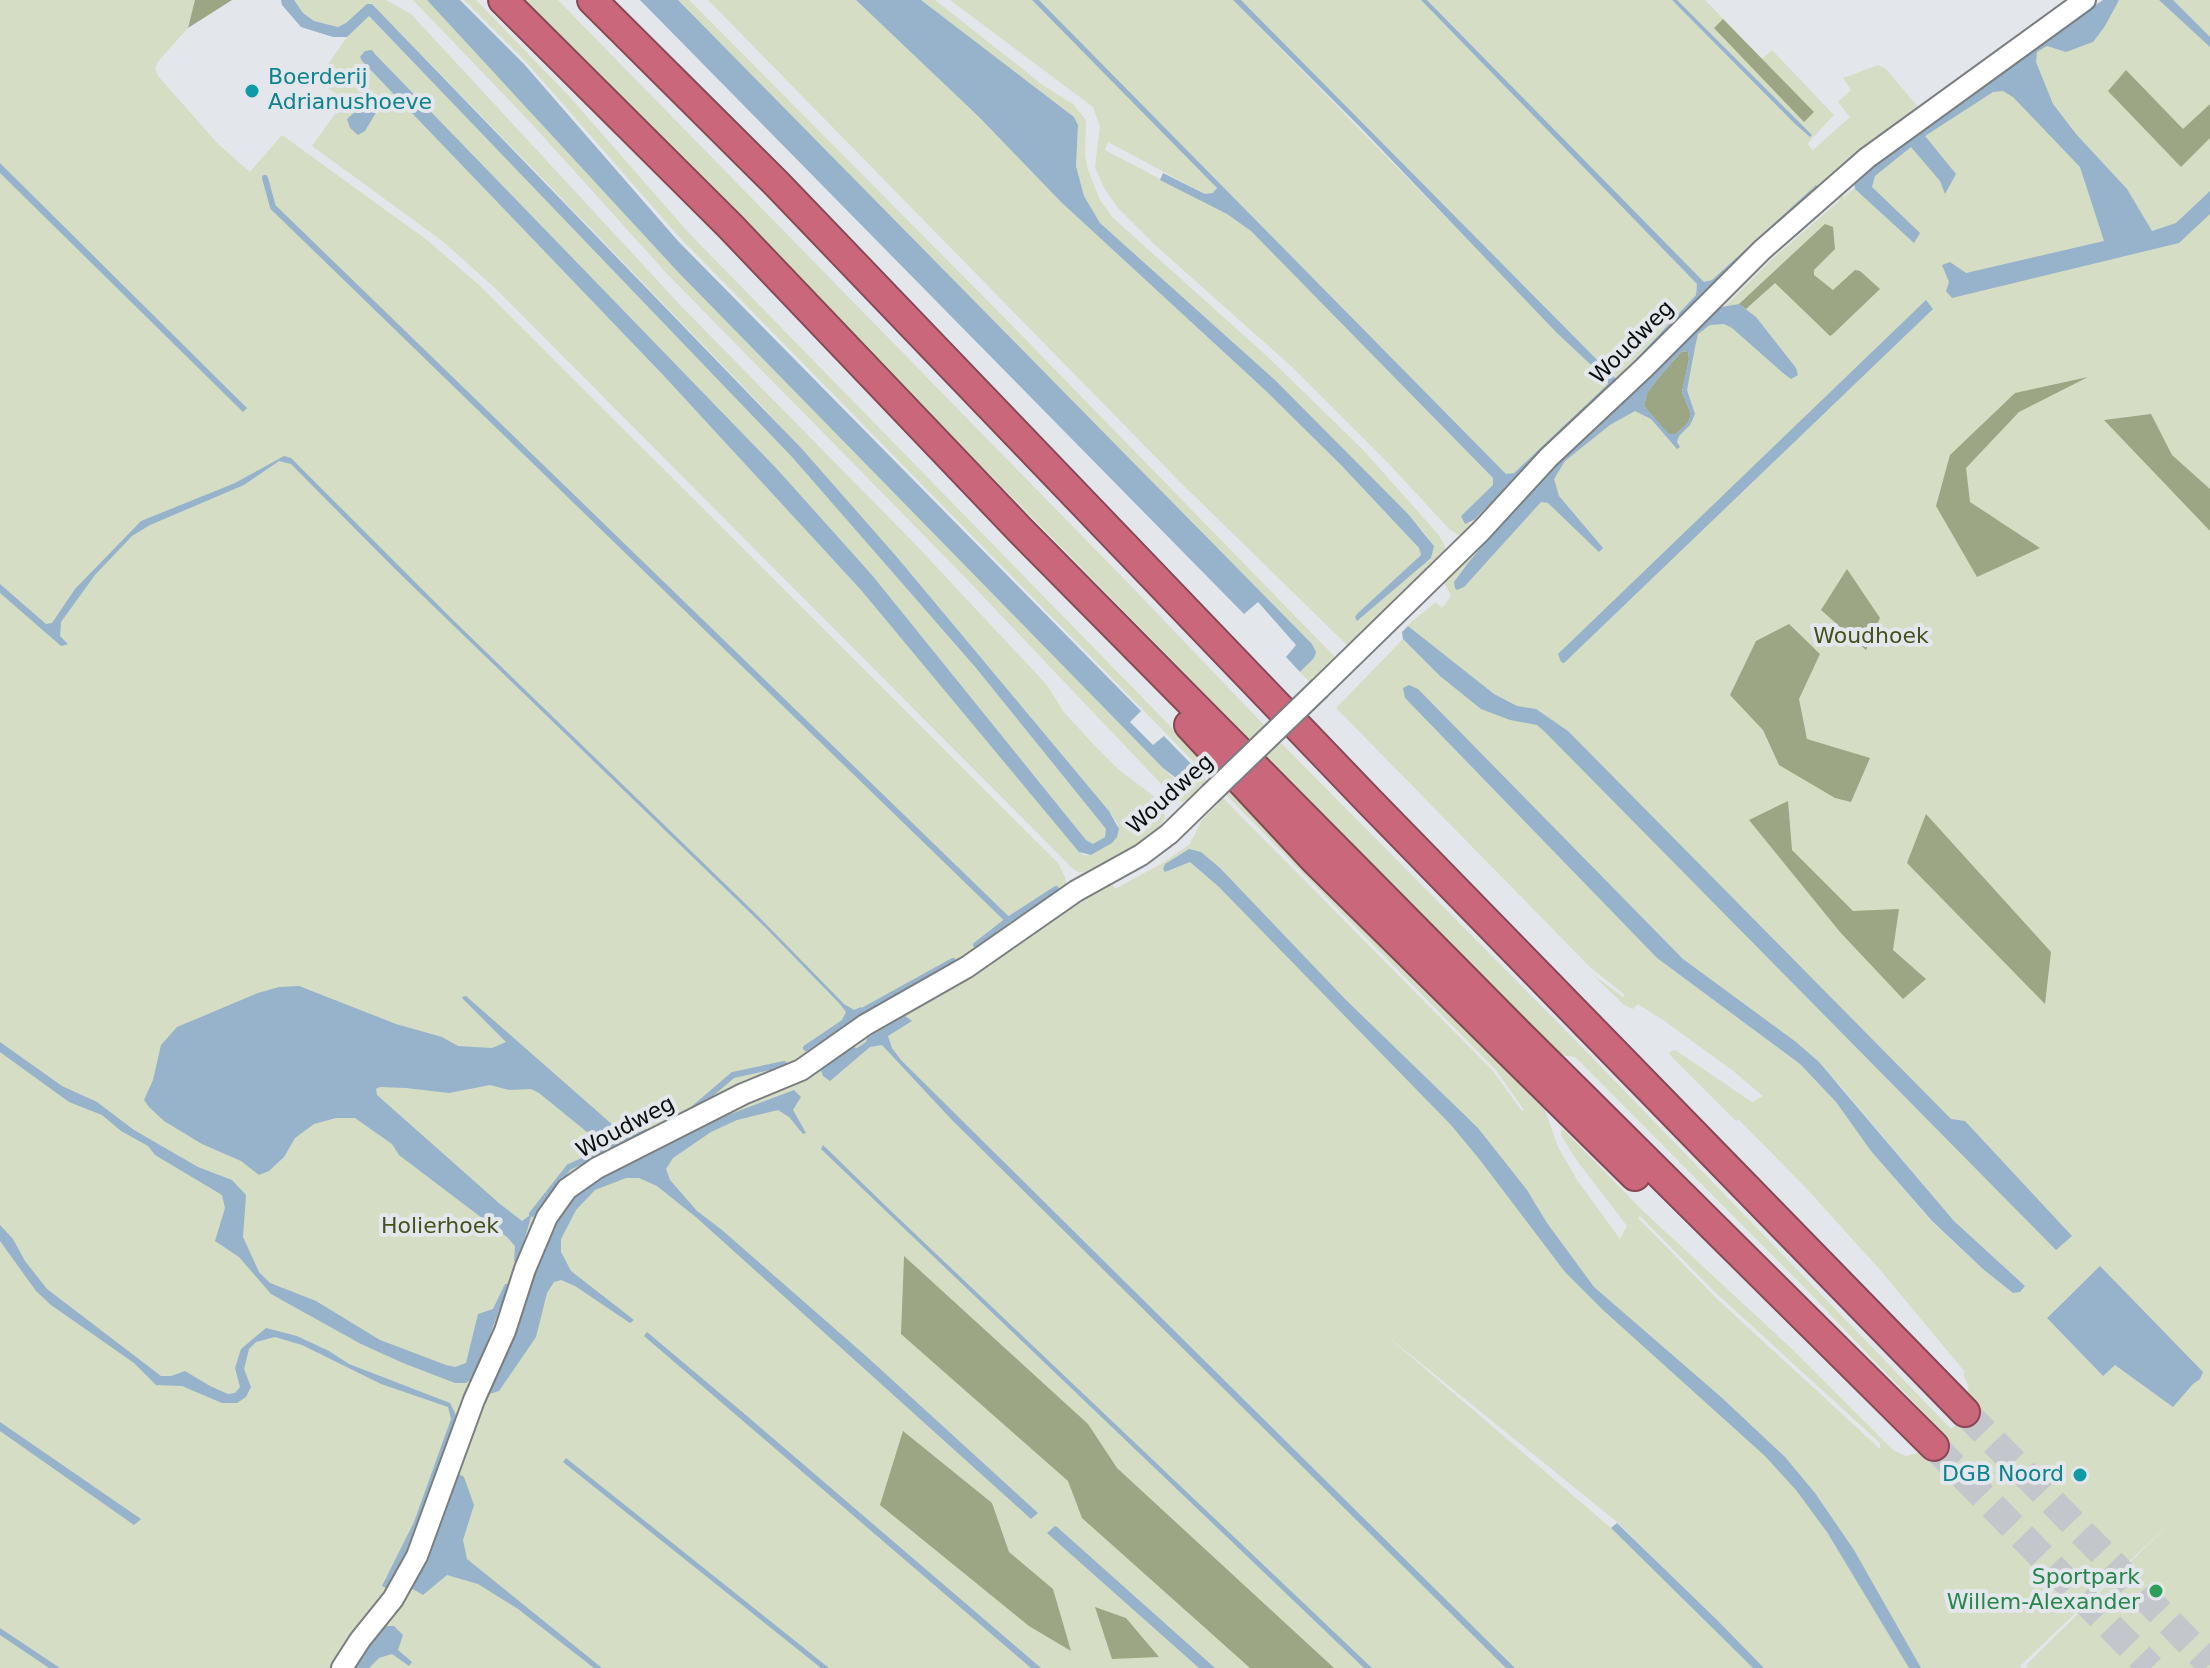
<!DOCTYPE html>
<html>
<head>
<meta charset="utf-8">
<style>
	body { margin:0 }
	canvas { display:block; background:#e3e7eb }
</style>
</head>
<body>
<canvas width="2210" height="1668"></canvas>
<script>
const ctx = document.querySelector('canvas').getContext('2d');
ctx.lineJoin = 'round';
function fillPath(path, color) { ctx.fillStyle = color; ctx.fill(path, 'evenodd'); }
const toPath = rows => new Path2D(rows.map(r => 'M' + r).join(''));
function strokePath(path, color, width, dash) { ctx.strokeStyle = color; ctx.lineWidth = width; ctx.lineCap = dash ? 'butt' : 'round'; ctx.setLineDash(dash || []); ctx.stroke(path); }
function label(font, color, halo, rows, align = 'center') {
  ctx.font = font + ' "DejaVu Sans",sans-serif'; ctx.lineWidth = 8; ctx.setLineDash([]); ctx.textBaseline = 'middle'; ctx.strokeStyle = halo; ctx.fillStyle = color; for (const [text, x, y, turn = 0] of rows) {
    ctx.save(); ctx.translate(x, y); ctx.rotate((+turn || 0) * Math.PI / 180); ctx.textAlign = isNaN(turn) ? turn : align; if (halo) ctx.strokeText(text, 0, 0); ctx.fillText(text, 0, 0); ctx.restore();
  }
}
const green = toPath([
	[0,0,195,0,188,28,160,59,155,68,158,76,219,145,250,172,282,135,427,240,479,285,1047,852,1058,863,1065,877,1066,884,1062,890,1085,895,1112,883,1115,889,1161,864,1190,844,1202,820,1223,798,1493,1071,1522,1111,1524,1110,1495,1069,680,238,526,62,464,0,476,0,569,96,688,232,1545,1110,1558,1147,1577,1180,1620,1239,1627,1226,1575,1158,1561,1135,1561,1131,1564,1130,1642,1210,1792,1349,1893,1450,1906,1456,1927,1451,1945,1435,1807,1290,1606,1088,1575,1057,1560,1055,524,0,558,0,1130,585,1287,749,1584,1049,1951,1429,1958,1423,1969,1401,1968,1385,1963,1374,1965,1372,1881,1271,1807,1189,1738,1119,1736,1121,1670,1055,1669,1052,1675,1050,1752,1102,1763,1096,1732,1070,1663,1020,1638,1004,1633,1009,1624,1005,1592,974,1623,997,1625,995,1590,967,1336,708,1403,639,1410,646,1419,635,1408,626,1411,622,1436,602,1442,608,1451,596,1442,578,1523,498,1454,582,1558,472,1564,461,1588,443,1771,260,1839,201,1841,194,1844,197,1912,139,2112,0,2210,0,2210,1668,2028,1668,2026,1665,2179,1514,2020,1666,2021,1668,1764,1668,1617,1522,1381,1331,1611,1528,1753,1668,1515,1668,901,1060,892,1048,888,1036,908,1016,873,1035,1510,1668,0,1668,0,173,247,408,0,163],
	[1417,689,1683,959,1838,1083,1954,1221,2025,1286,2020,1292,2013,1293,1984,1270,1932,1222,1871,1151,1836,1102,1800,1064,1657,958,1405,698],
	[1640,1216,1716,1293,1880,1443,1880,1449,1717,1299,1638,1218],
	[2071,1294,2173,1406,2115,1364,2102,1375,2047,1318],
	[294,0,386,0,411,14,682,307,915,544,1047,685,1063,711,1094,745,1118,769,1164,804,1165,818,1156,833,1090,873,1078,872,1072,868,495,288,441,240,312,146,345,100,319,82,318,79,347,37,368,15,792,457,976,668,1106,829,1105,837,1093,844,1086,840,872,575,777,469,375,54,372,50,362,61,664,376,861,590,1083,855,1091,855,1112,843,1118,824,1109,811,896,556,762,406,536,172,371,3,346,23,338,27,314,21,303,13],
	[413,0,427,0,444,17,678,272,1174,779,1185,781,1197,770,1208,782,1191,799,1182,802,1165,788,958,570,670,277,530,122],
	[678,0,689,0,995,308,1335,657,1310,682,1300,672,1315,657,1312,644],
	[708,0,856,0,890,32,979,117,1061,202,1266,391,1341,465,1419,548,1421,555,1356,615,1434,546,1423,531,1275,380,1100,223,1084,196,1076,165,1078,125,1074,117,921,0,935,0,1044,86,1073,104,1086,120,1085,156,1088,170,1100,200,1112,217,1269,358,1364,451,1438,534,1445,546,1444,554,1348,646,1181,483],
	[950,0,1032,0,1215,183,1216,191,1211,195,1205,194,1108,142,1105,150,1227,214,1251,231,1493,478,1493,485,1461,516,1470,524,1616,379,1241,0,1421,0,1697,284,1696,295,1636,358,1659,340,1696,300,1816,186,1712,280,1704,282,1427,0,1672,0,1794,123,1812,135,1677,0,1705,0,1762,59,1772,50,1834,115,1807,144,1813,150,1850,117,1838,102,1851,90,1843,78,1878,65,1886,69,1918,107,1918,112,1461,536,1450,530,1390,465,1292,367,1155,245,1118,208,1104,188,1095,167,1100,126,1093,107],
	[1039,0,1233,0,1609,384,1514,473,1506,474]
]);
const forest = toPath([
	[195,0,232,0,188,28],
	[1723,19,1814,112,1804,122,1714,28],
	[2126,70,2183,129,2210,104,2210,138,2181,167,2108,91],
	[1825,224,1833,227,1835,249,1814,270,1814,275,1833,290,1855,270,1860,271,1880,289,1833,334,1830,336,1775,283,1746,309,1739,304],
	[1688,351,1689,359,1682,392,1691,414,1688,423,1676,434,1669,435,1644,406,1647,393,1660,376,1681,352],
	[2088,377,2019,412,1966,468,1970,502,2040,548,1977,577,1936,506,1950,455,2015,393],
	[2151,414,2172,455,2210,489,2210,531,2104,420],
	[1847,569,1880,618,1866,650,1821,610],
	[1789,624,1820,654,1799,699,1807,739,1870,758,1851,802,1835,798,1779,765,1763,730,1730,695,1756,641],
	[1788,801,1792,850,1853,911,1899,909,1893,950,1926,979,1903,999,1840,932,1749,820],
	[1926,814,2051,952,2045,1004,1907,863],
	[904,1256,1088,1424,1117,1468,1334,1668,1250,1668,1082,1518,1068,1481,901,1334],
	[903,1431,992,1503,1009,1552,1053,1589,1071,1651,1029,1626,880,1505],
	[1095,1607,1126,1618,1159,1657,1112,1659]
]);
const water = toPath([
	[281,0,294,0,303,13,314,21,338,27,346,23,367,4,372,4,802,449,896,556,1109,811,1119,829,1117,837,1112,843,1091,855,1079,852,861,590,664,376,362,61,360,57,365,51,372,50,375,54,777,469,872,575,1086,840,1093,844,1105,837,1106,829,976,668,792,457,369,16,347,37,333,37,301,27,282,5],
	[427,0,460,0,524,64,678,241,1141,711,1130,722,1153,745,1164,736,1197,770,1181,782,1163,768,678,272],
	[640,0,678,0,1312,644,1316,652,1314,658,1300,672,1286,657,1296,645,1258,602,1244,614],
	[856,0,921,0,1074,117,1078,125,1076,166,1084,196,1100,223,1275,380,1408,514,1434,546,1431,558,1357,621,1355,617,1358,613,1421,555,1419,548,1341,465,1266,391,1061,202,979,117],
	[1032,0,1039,0,1506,474,1514,473,1608,384,1607,380,1556,332,1361,128,1233,0,1241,0,1618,381,1558,436,1474,520,1465,524,1461,516,1493,485,1493,478,1251,231,1227,214,1160,180,1163,173,1205,194,1213,193,1217,188],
	[1421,0,1427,0,1704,282,1712,280,1816,185,1818,188,1696,300,1638,361,1636,359,1696,295,1697,284],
	[1672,0,1677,0,1812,135,1810,137,1794,123],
	[2103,0,2119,0,2105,26,2093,42,2066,52,2047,46,2037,52,2036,62,2053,104,2076,134,2127,189,2152,231,2176,223,2210,191,2210,214,2179,243,1952,298,1946,291,1949,282,1942,265,1950,262,1966,273,2104,241,2080,167,2013,97,2003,91,1993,92,1925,136,1956,174,1945,194,1940,181,1911,147,1875,176,1872,187,1920,233,1914,243,1855,189,1854,183,1874,162,1878,164,2026,52],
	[2159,0,2173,0,2210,37,2210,47],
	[369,99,377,111,365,131,358,135,350,128,347,119],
	[0,163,247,408,243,412,0,173],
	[1926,300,1933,309,1564,663,1561,662,1558,654],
	[1739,304,1756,317,1796,368,1798,375,1791,379,1783,373,1732,328,1724,324,1710,325,1698,334,1695,347,1687,390,1695,414,1690,425,1679,436,1677,442,1680,447,1677,449,1651,419,1635,411,1610,425,1565,461,1554,479,1559,496,1603,548,1599,552,1548,503,1541,502,1464,587,1457,590,1455,588,1454,582,1468,563,1544,473,1641,387,1694,329,1697,330,1704,324,1715,308],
	[1688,351,1689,359,1682,392,1691,414,1688,423,1676,434,1669,434,1644,406,1647,393,1660,376,1681,352],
	[284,456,291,458,451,618,757,915,844,1004,854,1010,861,1007,865,1012,842,1027,840,1024,846,1012,839,1003,766,928,393,567,291,464,279,461,244,485,150,525,132,536,95,575,61,622,60,636,68,644,61,646,0,593,0,584,46,624,52,623,75,589,141,521,235,483],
	[1408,626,1494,694,1517,706,1536,709,1568,731,1951,1119,1965,1121,2072,1236,2056,1250,1545,732,1537,725,1510,720,1481,709,1440,676,1403,639,1402,632],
	[1409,685,1418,689,1683,959,1796,1042,1819,1062,1954,1221,2025,1286,2020,1292,2013,1293,1984,1270,1932,1221,1871,1151,1836,1102,1800,1064,1657,958,1405,698,1403,688],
	[1189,849,1201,852,1220,868,1345,999,1478,1128,1527,1190,1547,1223,1594,1287,1721,1397,1785,1457,1815,1493,1854,1550,1921,1668,1909,1668,1827,1532,1796,1490,1765,1456,1603,1310,1565,1272,1480,1160,1451,1125,1219,887,1190,862,1165,872,1163,869,1165,864],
	[299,986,396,1024,442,1037,458,1046,492,1048,506,1042,463,999,462,997,466,996,623,1134,616,1146,601,1146,587,1132,539,1093,531,1089,509,1090,490,1085,449,1093,406,1088,380,1087,376,1089,377,1095,500,1204,522,1221,532,1214,517,1264,514,1261,515,1246,507,1237,399,1155,392,1144,355,1118,336,1118,314,1124,295,1138,284,1157,269,1171,259,1175,241,1161,202,1144,164,1121,149,1107,144,1100,153,1080,161,1045,177,1027,258,993,279,987],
	[905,1016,912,1021,888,1036,892,1048,901,1060,1515,1668,1506,1668,951,1119,882,1045,870,1047,830,1081,823,1076,821,1070,838,1057,853,1047,857,1048,866,1042,867,1038],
	[0,1042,62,1086,97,1102,134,1130,198,1167,232,1180,246,1195,243,1237,259,1272,270,1283,316,1301,380,1340,446,1365,455,1367,466,1363,478,1314,493,1309,505,1284,509,1284,474,1377,466,1383,455,1383,403,1363,361,1344,271,1294,239,1257,215,1241,225,1208,222,1195,155,1155,148,1146,121,1131,102,1115,69,1102,0,1052],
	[794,1090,801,1097,793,1110,806,1133,803,1134,789,1117,778,1110,737,1120,711,1132,673,1158,666,1169,670,1180,697,1211,722,1230,866,1356,1038,1513,1031,1519,697,1218,657,1186,639,1178,626,1178,595,1190,576,1210,561,1239,561,1252,571,1271,634,1320,630,1323,575,1286,561,1280,554,1282,547,1293,536,1337,499,1391,489,1394,516,1327,533,1268,548,1233,568,1201,601,1177,704,1124],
	[823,1145,892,1212,1372,1668,1364,1668,889,1214,821,1149],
	[0,1225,13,1239,25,1261,47,1289,161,1376,171,1376,185,1371,210,1386,228,1394,235,1393,240,1387,235,1368,241,1349,266,1328,297,1336,329,1351,349,1364,450,1403,456,1415,454,1426,415,1536,400,1569,386,1588,382,1586,414,1522,451,1419,448,1407,381,1384,302,1345,275,1337,256,1342,249,1349,244,1369,251,1387,246,1397,237,1403,222,1403,182,1386,156,1385,134,1363,51,1305,36,1291,0,1241],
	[2100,1266,2203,1372,2200,1379,2193,1384,2173,1407,2115,1365,2103,1376,2047,1318],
	[647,1332,747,1416,1041,1668,1031,1668,644,1336],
	[0,1422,141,1519,134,1525,0,1431],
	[566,1458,779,1628,829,1668,821,1668,563,1462],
	[459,1474,464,1477,474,1505,463,1540,467,1559,602,1668,594,1668,518,1609,478,1584,447,1575,423,1595,411,1588,453,1476],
	[1617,1523,1718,1621,1764,1668,1753,1668,1611,1528],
	[1055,1526,1057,1527,1215,1668,1199,1668,1101,1581,1047,1533],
	[388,1626,394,1626,403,1635,398,1650,412,1662,409,1666,392,1654,379,1658,369,1668,352,1668,382,1627],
	[0,1628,60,1668,49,1668,0,1635]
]);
const stream = toPath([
	[265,178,273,207,1008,920],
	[976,945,1008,920,1056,889],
	[859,1013,953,961],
	[806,1048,846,1021],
	[692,1110,733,1075,784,1064],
	[532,1214,569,1167,646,1132]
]);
const highwayTunnel = toPath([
	[1965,1412,2210,1664],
	[1934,1446,2151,1668]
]);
const minor = toPath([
	[1320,688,1481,531,1549,457,1645,367,1762,250,1867,158,2085,0],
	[342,1668,360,1640,393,1599,417,1556,474,1400,505,1331,525,1269,547,1217,567,1189,597,1168,743,1094,801,1070,865,1025,967,967,1076,891,1141,855,1169,834,1210,794]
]);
const highway = toPath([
	[503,0,730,226,1021,531,1518,1033,1934,1446],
	[592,0,777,184,1369,801,1965,1412],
	[1189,725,1314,859,1635,1176]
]);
const minorBridge = toPath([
	[1210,794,1320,688]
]);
const markers = [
	[252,91,8,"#0f9aa8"],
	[2080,1475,8,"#0f9aa8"],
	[2156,1591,8,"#2e9e5b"]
];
const cultureNames = [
	["Boerderij",268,78],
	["Adrianushoeve",268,103],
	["DGB Noord",2064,1475,"right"]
];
const streetNames = [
	["Woudweg",1633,343,-45],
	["Woudweg",1171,795,-42],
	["Woudweg",626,1128,-28]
];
const parkNames = [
	["Woudhoek",1871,637],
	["Holierhoek",440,1227]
];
const leisureNames = [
	["Sportpark",2140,1578],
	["Willem-Alexander",2140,1603]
];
fillPath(green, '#d5ddc4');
fillPath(forest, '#9ca685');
fillPath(water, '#96b3cb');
strokePath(stream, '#96b3cb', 6);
strokePath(highwayTunnel, '#c3c6ca', 28, [28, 14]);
strokePath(minor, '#7a7e81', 24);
strokePath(highway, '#874754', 32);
strokePath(minor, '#fff', 20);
strokePath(highway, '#ca677a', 28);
strokePath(minorBridge, '#7a7e81', 24, []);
strokePath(minorBridge, '#fff', 20);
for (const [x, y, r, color] of markers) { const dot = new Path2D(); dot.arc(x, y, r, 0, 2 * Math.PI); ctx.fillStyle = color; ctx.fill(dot); strokePath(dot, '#e3e7eb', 3); }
label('22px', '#0d838f', '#e3e7eb', cultureNames, 'left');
label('22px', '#0b0c0d', '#e3e7eb', streetNames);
label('22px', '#45511c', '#e3e7eb', parkNames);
label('22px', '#27864d', '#e3e7eb', leisureNames, 'right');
</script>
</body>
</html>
